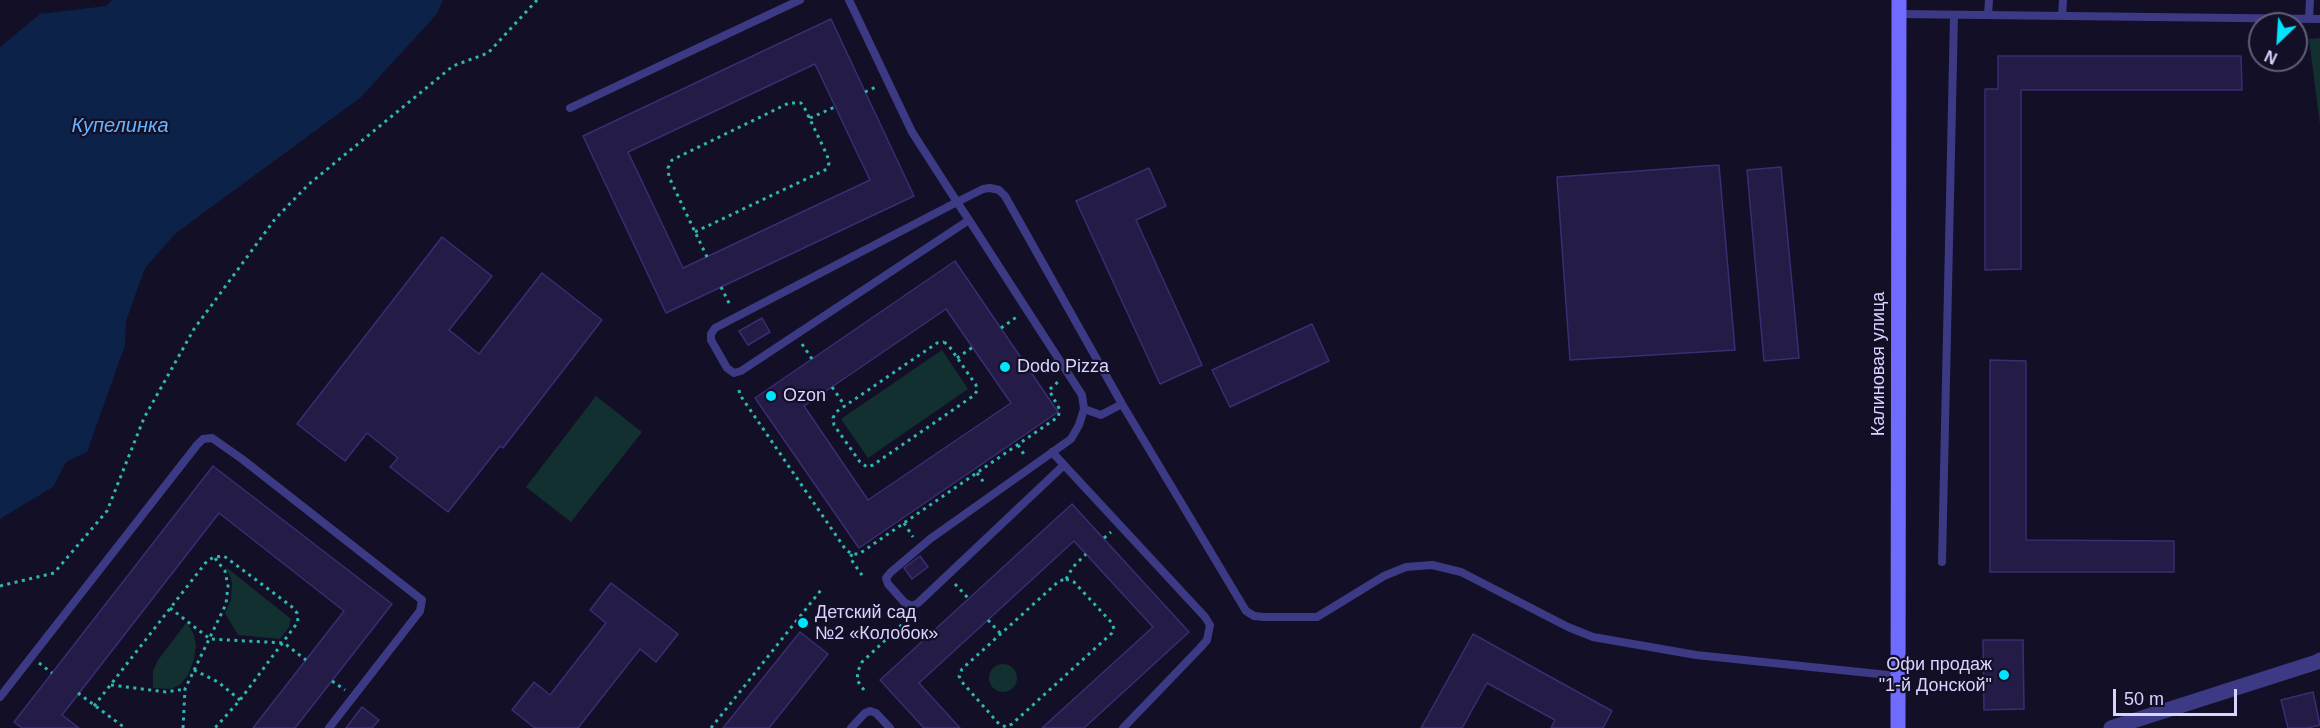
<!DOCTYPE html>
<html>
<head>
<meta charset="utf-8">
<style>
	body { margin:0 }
	#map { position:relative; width:2320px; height:728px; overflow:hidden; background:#130f26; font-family:Helvetica,sans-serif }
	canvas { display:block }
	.north { position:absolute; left:2248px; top:12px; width:60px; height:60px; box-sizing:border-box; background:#130f26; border:2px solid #625e7d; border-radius:50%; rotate:205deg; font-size:16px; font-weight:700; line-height:24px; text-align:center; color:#d9d4ff }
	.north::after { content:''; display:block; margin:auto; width:21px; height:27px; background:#00e5ff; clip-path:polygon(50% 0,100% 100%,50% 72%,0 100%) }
	.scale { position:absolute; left:2113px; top:689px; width:124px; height:27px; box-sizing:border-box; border:3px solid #d9d4ff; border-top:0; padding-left:8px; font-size:18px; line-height:21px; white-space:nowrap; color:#d9d4ff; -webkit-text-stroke:4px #130f26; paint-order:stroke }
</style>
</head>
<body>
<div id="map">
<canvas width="2320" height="728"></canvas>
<div class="north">N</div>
<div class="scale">50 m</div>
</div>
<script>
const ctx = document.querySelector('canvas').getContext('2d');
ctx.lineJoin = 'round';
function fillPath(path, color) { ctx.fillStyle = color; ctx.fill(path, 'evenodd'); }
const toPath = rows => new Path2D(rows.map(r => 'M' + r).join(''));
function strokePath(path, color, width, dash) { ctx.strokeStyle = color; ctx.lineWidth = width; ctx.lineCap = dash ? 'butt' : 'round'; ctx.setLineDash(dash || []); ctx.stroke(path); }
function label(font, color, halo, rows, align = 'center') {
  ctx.font = font + ' Helvetica,sans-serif'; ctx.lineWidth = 4.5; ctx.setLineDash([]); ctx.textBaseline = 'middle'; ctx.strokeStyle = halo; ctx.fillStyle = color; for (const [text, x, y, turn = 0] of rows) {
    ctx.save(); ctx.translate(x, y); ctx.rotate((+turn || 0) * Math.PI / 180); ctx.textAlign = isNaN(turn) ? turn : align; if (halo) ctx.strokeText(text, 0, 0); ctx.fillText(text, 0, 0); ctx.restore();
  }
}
const green = toPath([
	[2320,38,2320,125,2309,39],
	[942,350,968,389,868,458,841,419],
	[596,396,642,432,571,522,526,487],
	[226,567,291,619,289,627,280,639,238,635,225,613,231,599,232,582],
	[187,622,194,635,196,645,194,659,188,675,180,685,170,689,153,688,153,671,158,660],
	'989 678a14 14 0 1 1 28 0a14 14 0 1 1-28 0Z'
]);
const water = toPath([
	[112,0,443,0,436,15,360,98,176,233,145,268,126,321,125,345,87,452,66,462,53,487,0,519,0,47,40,14,106,6]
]);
const building = toPath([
	[831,19,914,196,666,313,583,136,831,19],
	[815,64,870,180,683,268,628,152,815,64],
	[1998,56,2241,56,2242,90,2021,90,2021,269,1985,270,1985,89,1998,89,1998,56],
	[1719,165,1735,350,1570,360,1557,177,1719,165],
	[1781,167,1799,358,1764,361,1747,170,1781,167],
	[1149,168,1166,206,1136,220,1202,365,1160,384,1076,201,1149,168],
	[442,237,492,276,449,330,479,354,542,273,602,320,503,448,500,446,448,512,390,467,398,458,367,433,345,461,297,424,442,237],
	[955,261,1058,412,859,548,755,398,955,261],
	[946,309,1011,403,868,500,804,406,946,309],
	[762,318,770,332,748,345,739,331,762,318],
	[1312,324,1329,361,1230,407,1212,370,1312,324],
	[1990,360,2026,361,2026,540,2174,541,2174,572,1990,572,1990,360],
	[213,466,392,604,295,728,253,728,344,611,219,513,62,715,79,728,22,728,14,722,213,466],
	[1072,504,1189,632,1084,728,1042,728,1153,627,1074,541,919,683,960,728,924,728,880,680,1072,504],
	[920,556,928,567,912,579,904,568,920,556],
	[611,583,678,634,656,662,640,649,578,728,535,728,512,710,534,682,550,695,606,623,590,610,611,583],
	[800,632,828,654,769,728,723,728,800,632],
	[1473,634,1612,711,1603,728,1551,728,1555,720,1487,683,1462,728,1421,728,1473,634],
	[1983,640,2023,640,2024,709,1984,710,1983,640],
	[2313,692,2320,725,2308,728,2288,728,2281,700,2313,692],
	[362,707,379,720,372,728,346,728,362,707]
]);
const path = toPath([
	[865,92,878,86],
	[810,118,835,107],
	[695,232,827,169,829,163,827,155,805,109,801,103,789,103,672,160,668,168,669,177,695,232,707,257],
	[721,287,731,307],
	[1001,328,1018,316],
	[944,342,949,346,976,385,977,391,973,396,873,465,867,467,860,462,834,425,833,418,836,412,937,343,944,342],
	[802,344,812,359],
	[957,358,973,347],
	[832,387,845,406],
	[739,390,740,395,846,550,852,554,859,554,1058,417,1060,410,1049,390,1059,381],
	[1018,445,1025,456],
	[977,473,985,484],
	[904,523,913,537],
	[1104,538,1111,532],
	[852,554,850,558,864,578],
	[1066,579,1074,582,1112,623,1114,629,1112,633,1012,724,1006,727,999,724,962,682,959,676,962,669,1059,581,1066,579],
	[1066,579,1073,567,1086,554],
	[955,584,969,599],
	[0,586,54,573,107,511,144,418,194,329,275,219,309,184,453,66,488,53,537,0],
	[170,608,210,639,284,643,306,660],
	[988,620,1001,634],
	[39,663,52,673],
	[194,670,218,682,240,700],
	[332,681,345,690],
	[111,685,166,692,185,689],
	[864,690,857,680,858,671,862,662,910,617],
	[78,693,125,728],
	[94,706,207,561,214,557,224,556,291,606,297,613,298,622,240,700,215,728],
	[183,728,185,689,226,604,228,586,225,571,214,557],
	[711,728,821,590]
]);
const lane = toPath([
	[849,0,912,132,957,202,983,189,990,188,999,190,1005,196,1122,404,1246,611,1254,616,1264,617,1317,617,1384,576,1406,567,1432,565,1461,572,1568,627,1593,637,1696,655,1898,676],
	[1899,14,2320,19],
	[1988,15,1989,0],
	[2062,16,2063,0],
	[2309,19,2310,0],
	[570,108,800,0],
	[969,220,741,371,734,373,727,368,711,340,711,334,715,328,957,202,969,220,1027,310,1082,395,1084,409,1079,425,1071,439,930,539,891,572,886,578,888,584,904,602,912,606,918,603,1064,465],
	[1084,409,1101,415,1122,404],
	[1052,452,1205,617,1210,625,1207,640,1200,648,1123,728],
	[1942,562,1954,15],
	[0,697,197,445,203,439,212,438,242,459,422,600,420,611,329,728],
	[851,728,865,713,870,711,876,713,890,728]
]);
const street = toPath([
	[2111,728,2317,662,2320,660]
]);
const secondary = toPath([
	[1898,728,1899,0]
]);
const markers = [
	[1005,367,6,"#00e5ff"],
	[771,396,6,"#00e5ff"],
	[803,623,6,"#00e5ff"],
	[2004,675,6,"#00e5ff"]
];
const streetNames = [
	["Калиновая улица",1879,364,-90]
];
const poiNames = [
	["Dodo Pizza",1017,367],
	["Ozon",783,396],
	["Детский сад",815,613],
	["№2 «Колобок»",815,634],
	["Офи продаж",1992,665,"right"],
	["\"1-й Донской\"",1992,686,"right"]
];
const waterNames = [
	["Купелинка",120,126]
];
fillPath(green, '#12302f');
fillPath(water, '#0c2248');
fillPath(building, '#241b47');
strokePath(building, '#3b2d73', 1.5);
strokePath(path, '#2fb8b0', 3, [3, 4.5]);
strokePath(lane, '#3d3a85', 8);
strokePath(street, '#3d3a85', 15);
strokePath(secondary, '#6f6bff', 15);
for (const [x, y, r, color] of markers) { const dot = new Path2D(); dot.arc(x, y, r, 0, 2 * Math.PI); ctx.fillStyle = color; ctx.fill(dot); strokePath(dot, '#130f26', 2); }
label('18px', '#d9d4ff', '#130f26', streetNames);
label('18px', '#d9d4ff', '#130f26', poiNames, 'left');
label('italic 20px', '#62b6ff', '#130f26', waterNames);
</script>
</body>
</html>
